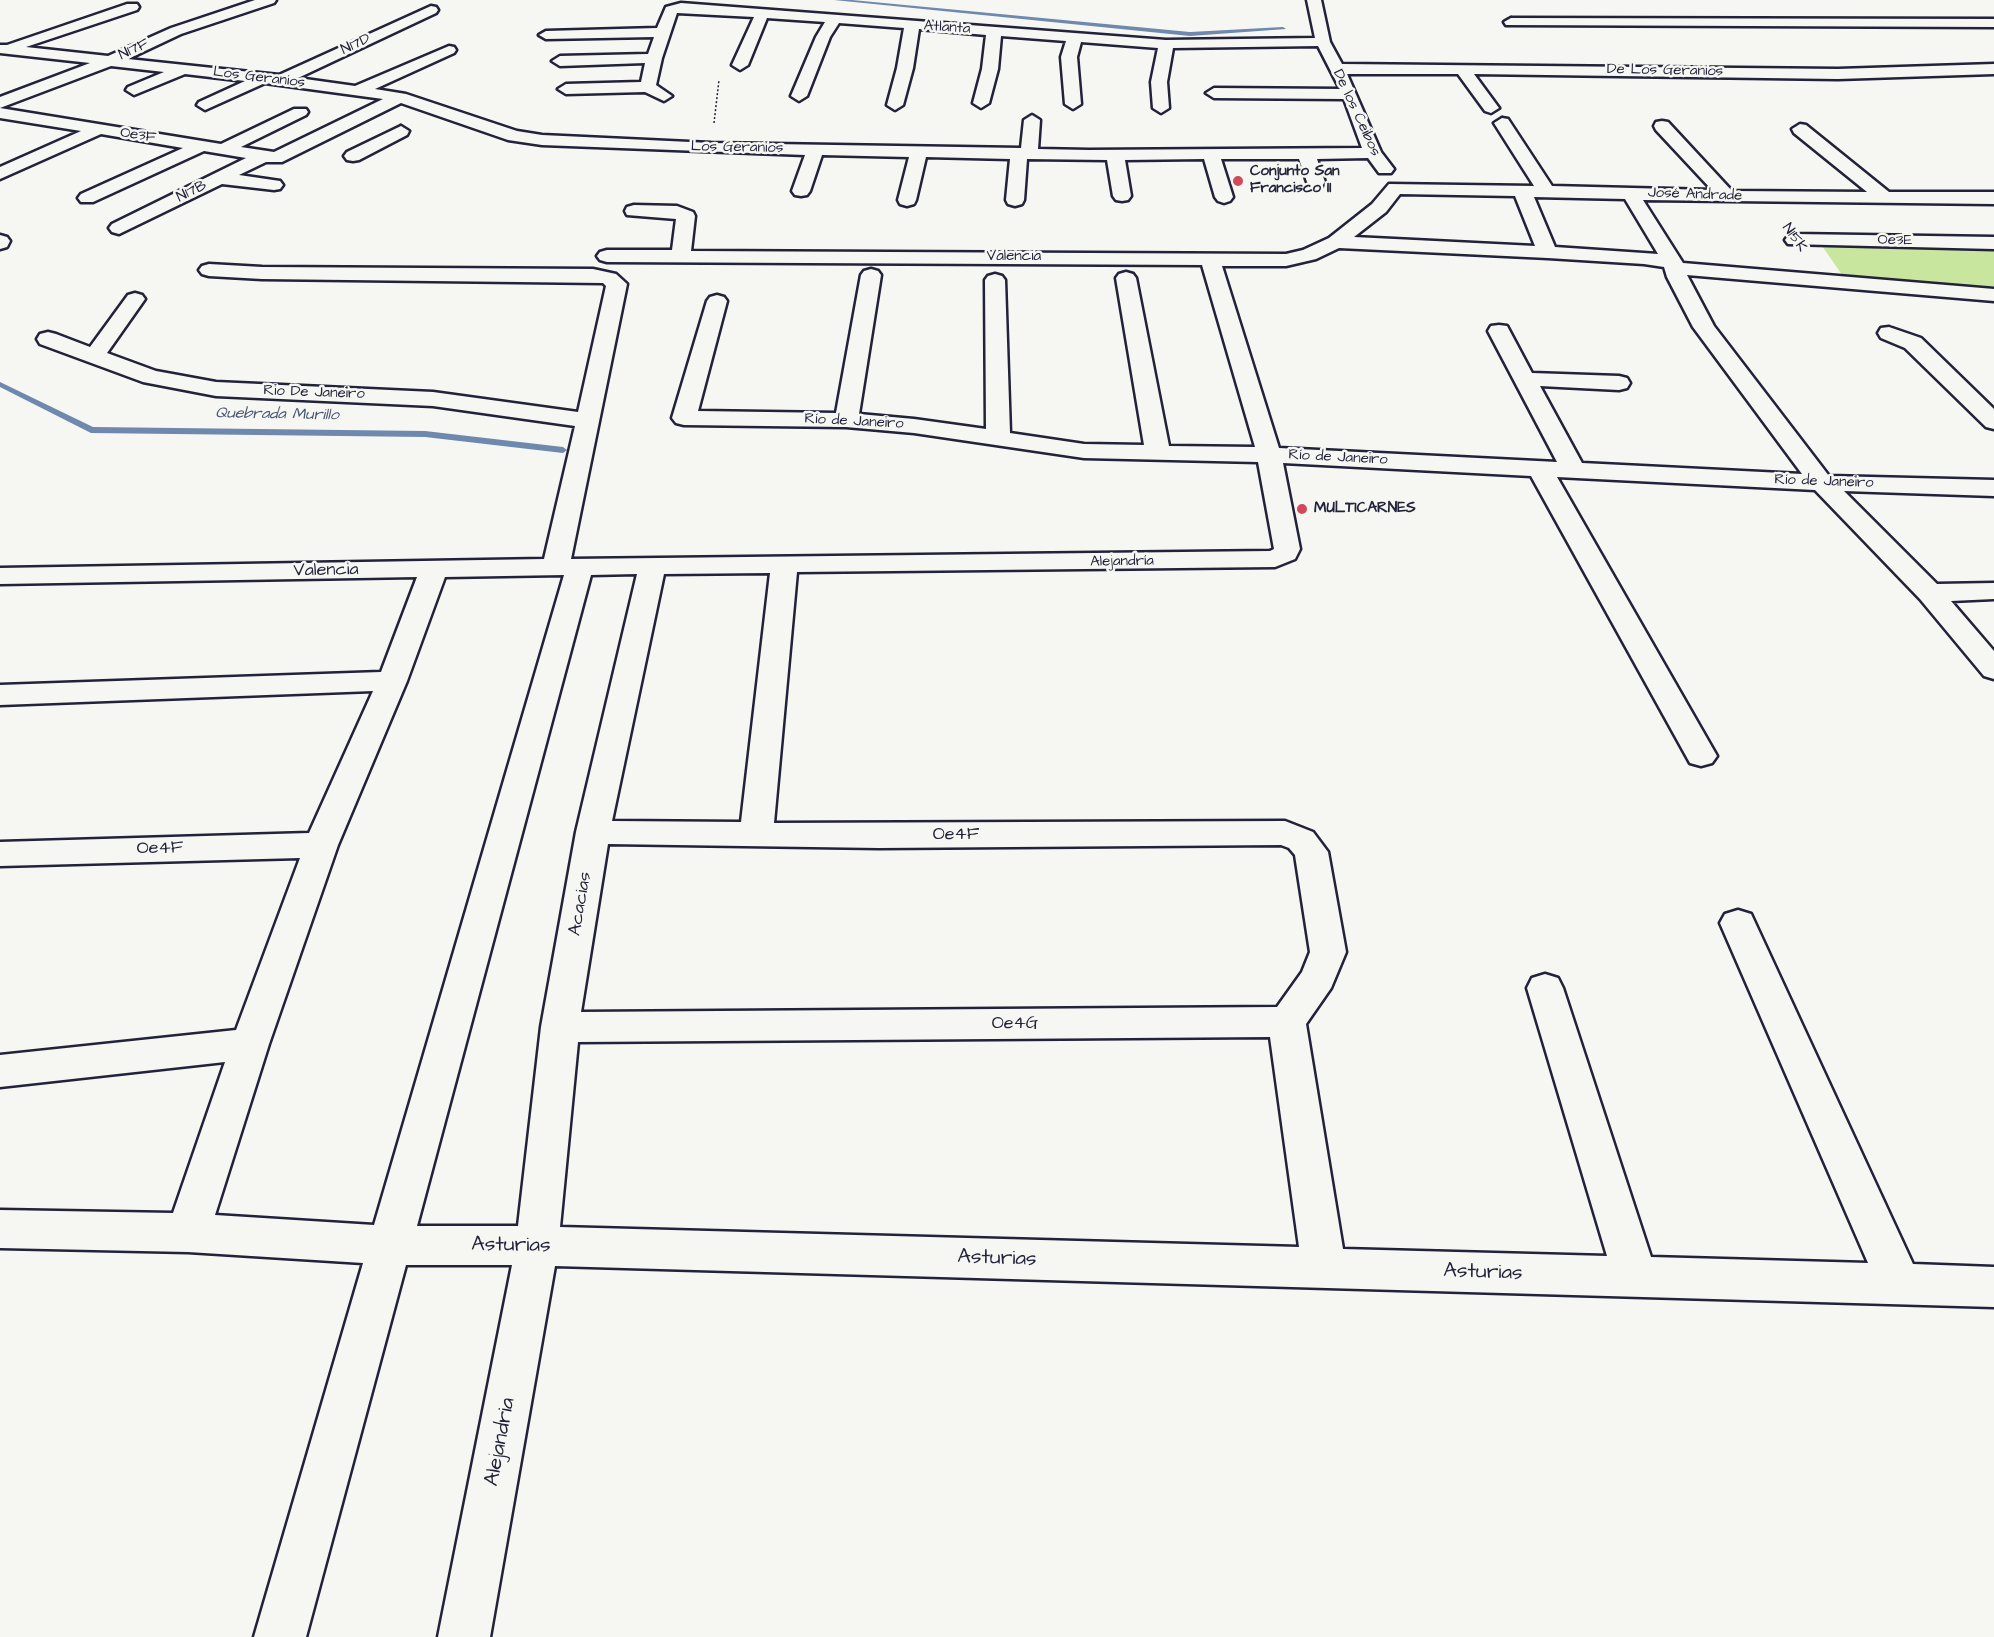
<!DOCTYPE html>
<html>
<head>
<meta charset="utf-8">
<style>
	body { margin:0 }
	canvas { display:block; background:#f6f6f2 }
</style>
</head>
<body>
<canvas width="1994" height="1637"></canvas>
<script>
const ctx = document.querySelector('canvas').getContext('2d');
ctx.lineJoin = 'round';
function fillPath(path, color) { ctx.fillStyle = color; ctx.fill(path, 'evenodd'); }
const toPath = rows => new Path2D(rows.map(r => 'M' + r).join(''));
function strokePath(path, color, width, dash) { ctx.strokeStyle = color; ctx.lineWidth = width; ctx.lineCap = dash ? 'butt' : 'round'; ctx.setLineDash(dash || []); ctx.stroke(path); }
function label(font, color, halo, rows, align = 'center') {
  ctx.font = font + ' "Architects Daughter",sans-serif'; ctx.lineWidth = 5; ctx.setLineDash([]); ctx.textBaseline = 'middle'; ctx.strokeStyle = halo; ctx.fillStyle = color; for (const [text, x, y, turn = 0] of rows) {
    ctx.save(); ctx.translate(x, y); ctx.rotate((+turn || 0) * Math.PI / 180); ctx.textAlign = isNaN(turn) ? turn : align; if (halo) ctx.strokeText(text, 0, 0); ctx.fillText(text, 0, 0); ctx.restore();
  }
}
const green = toPath([
	[1818,240,1994,243,1994,295,1847,282]
]);
const stream = toPath([
	[834,0,852,0,1190,32,1283,27,1286,29,1190,36,834,0],
	[0,382,93,427,425,431,563,447,567,450,563,453,425,437,91,433,0,387,0,382]
]);
const path = toPath([
	[714,123,719,80]
]);
const minor = toPath([
	[255,0,276,0,274,3,181,34,128,59,279,75,431,6,436,7,438,10,436,13,298,78,355,86,449,46,454,47,456,50,454,53,375,89,406,94,517,131,542,135,711,143,1021,148,1024,120,1032,115,1040,120,1038,149,1089,150,1362,148,1344,99,1214,98,1206,93,1214,88,1340,89,1318,46,1173,48,1167,82,1169,108,1161,113,1153,108,1151,82,1158,48,1081,42,1077,57,1081,104,1073,109,1065,104,1061,57,1066,41,1001,36,998,69,989,103,981,108,973,103,982,69,986,35,919,29,913,68,903,105,895,110,887,105,897,68,904,28,839,23,830,37,807,96,799,101,791,96,816,37,825,22,767,18,748,65,740,70,732,65,754,17,677,13,662,58,656,85,672,96,664,101,645,92,566,94,558,89,566,84,641,82,645,63,560,66,552,61,560,56,648,54,654,37,546,39,539,35,546,31,657,28,666,7,681,3,1166,40,1315,38,1307,0,1321,0,1330,42,1342,64,1838,69,1994,64,1994,74,1838,79,1474,74,1499,108,1491,113,1485,111,1458,74,1347,74,1381,152,1394,169,1391,173,1379,173,1368,158,1317,159,1325,182,1322,186,1316,187,1310,186,1307,182,1299,159,1221,159,1233,197,1230,201,1224,203,1218,201,1215,197,1204,159,1125,160,1131,196,1128,200,1122,201,1116,200,1113,196,1107,160,1027,159,1024,200,1022,204,1015,206,1008,204,1006,200,1010,159,926,157,916,200,914,204,907,206,900,204,898,200,909,157,822,155,810,191,807,195,801,196,795,195,792,191,805,155,542,145,508,140,401,103,282,162,266,162,239,175,280,181,283,185,280,189,274,190,222,184,119,234,112,232,109,228,112,224,246,158,204,151,93,202,81,202,78,198,81,194,183,148,101,134,0,179,0,167,81,131,0,118,0,108,221,144,294,109,306,109,308,112,306,115,241,147,274,152,383,99,265,83,205,110,197,105,199,102,245,81,185,74,134,95,126,90,128,87,164,72,111,66,0,108,0,97,90,63,0,53,0,45,7,45,127,4,137,4,139,7,137,10,26,47,108,56,171,28,255,0],
	[1511,18,1994,19,1994,27,1506,25,1504,22,1511,18],
	[1502,118,1508,119,1552,186,1712,190,1656,130,1654,126,1656,122,1662,121,1668,122,1732,191,1867,192,1794,133,1792,129,1800,124,1806,125,1889,192,1994,192,1994,204,1643,200,1683,263,1994,289,1994,301,1687,275,1714,326,1829,476,1994,480,1994,496,1844,491,1937,584,1994,583,1994,599,1951,601,1994,651,1994,679,1984,676,1920,599,1815,490,1557,477,1717,756,1712,763,1701,766,1690,763,1531,476,1283,463,1300,549,1295,559,1275,567,797,572,774,823,1285,821,1313,832,1328,852,1346,952,1331,988,1306,1024,1343,1249,1607,1256,1527,988,1532,978,1545,974,1558,978,1563,988,1651,1257,1868,1263,1720,923,1725,914,1738,910,1751,914,1913,1264,1994,1267,1994,1307,555,1266,490,1637,438,1637,512,1265,406,1265,306,1637,254,1637,363,1263,188,1252,0,1248,0,1210,173,1213,225,1062,0,1087,0,1055,236,1030,300,858,0,866,0,842,309,833,373,691,0,705,0,685,381,672,417,577,0,584,0,568,544,559,575,426,433,406,216,396,143,382,40,344,37,339,40,334,48,332,56,334,90,347,128,295,135,293,142,295,145,299,107,353,156,371,216,382,433,392,578,412,606,286,603,283,262,279,209,276,202,274,199,270,202,266,209,264,262,267,593,269,616,274,627,284,571,559,1270,551,1274,549,1258,462,1084,458,914,433,846,427,684,425,676,423,672,418,707,301,710,297,717,295,724,297,727,301,698,411,836,413,861,275,864,271,871,269,878,271,881,275,859,414,914,419,986,429,985,280,988,276,995,274,1002,276,1005,280,1010,433,1084,444,1144,445,1116,278,1119,274,1126,272,1133,274,1136,278,1169,446,1255,447,1202,265,607,262,600,260,597,256,600,252,607,250,672,250,676,219,627,215,625,211,627,207,634,205,677,206,693,212,695,216,691,251,1286,254,1303,250,1329,238,1372,204,1389,184,1534,186,1494,123,1502,118],
	[1400,194,1515,196,1535,246,1354,237,1386,212,1400,194],
	[1534,197,1625,199,1658,254,1555,247,1534,197],
	[1339,248,1548,258,1644,264,1664,267,1667,277,1693,327,1802,474,1582,463,1540,386,1619,390,1627,388,1630,383,1627,378,1619,376,1532,373,1507,326,1499,325,1491,326,1488,331,1557,462,1279,448,1222,266,1286,266,1316,259,1339,248],
	[770,573,741,822,612,821,664,574,770,573],
	[637,574,576,832,541,1027,518,1226,417,1226,591,575,637,574],
	[564,575,374,1225,215,1215,269,1044,338,845,407,681,445,577,564,575],
	[608,844,879,848,1281,845,1289,848,1295,855,1310,952,1302,972,1277,1007,581,1012,608,844],
	[1270,1037,1299,1247,560,1227,578,1042,1270,1037],
	[401,126,409,131,407,135,359,160,353,161,347,160,344,156,347,152,401,126],
	[1795,234,1994,237,1994,249,1788,244,1785,240,1788,236,1795,234],
	[0,235,7,237,10,241,7,247,0,249,0,235],
	[1889,327,1921,338,1994,409,1994,429,1986,427,1905,348,1881,338,1878,333,1881,328,1889,327]
]);
const markers = [
	[1238,181,6,"#d1495b"],
	[1302,509,6,"#d1495b"]
];
const farStreetnames = [
	["Atlanta",947,28,4],
	["N17D",356,45,-25],
	["N17F",134,50,-25],
	["De Los Geranios",1665,71,1],
	["Los Geranios",259,78,7],
	["De los Ceibos",1356,113,65],
	["Oe3F",138,136,9],
	["Los Geranios",737,148,1],
	["N17B",192,192,-26],
	["José Andrade",1695,195,2],
	["N15K",1794,238,54],
	["Oe3E",1895,241,1],
	["Valencia",1014,257],
	["Rio De Janeiro",314,393,2],
	["Río de Janeiro",854,422,3],
	["Río de Janeiro",1338,458,3],
	["Río de Janeiro",1824,482,2],
	["Alejandría",1122,562,-1]
];
const farPoinames = [
	["Conjunto San",1250,172],
	["Francisco II",1250,189],
	["MULTICARNES",1314,509]
];
const farWaternames = [
	["Quebrada Murillo",277,415,1]
];
const streetNames = [
	["Valencia",326,571,-1],
	["Oe4F",956,835],
	["Oe4F",160,849,-1],
	["Acacias",581,904,-80],
	["Oe4G",1015,1024]
];
const nearStreetnames = [
	["Asturias",511,1246,1],
	["Asturias",997,1259,2],
	["Asturias",1483,1273,2],
	["Alejandria",501,1442,-79]
];
fillPath(green, '#c9e69e');
fillPath(stream, '#6e88ae');
strokePath(minor, '#22223b', 5);
strokePath(path, '#22223b', 1.5, [2, 2]);
fillPath(minor, '#f6f6f2');
for (const [x, y, r, color] of markers) { const dot = new Path2D(); dot.arc(x, y, r, 0, 2 * Math.PI); ctx.fillStyle = color; ctx.fill(dot); strokePath(dot, '#f6f6f2', 2); }
label('15px', '#22223b', '#f6f6f2', farStreetnames);
label('bold 15px', '#22223b', '#f6f6f2', farPoinames, 'left');
label('italic 16px', '#485574', '#f6f6f2', farWaternames);
label('18px', '#22223b', '#f6f6f2', streetNames);
label('21px', '#22223b', '#f6f6f2', nearStreetnames);
</script>
</body>
</html>
